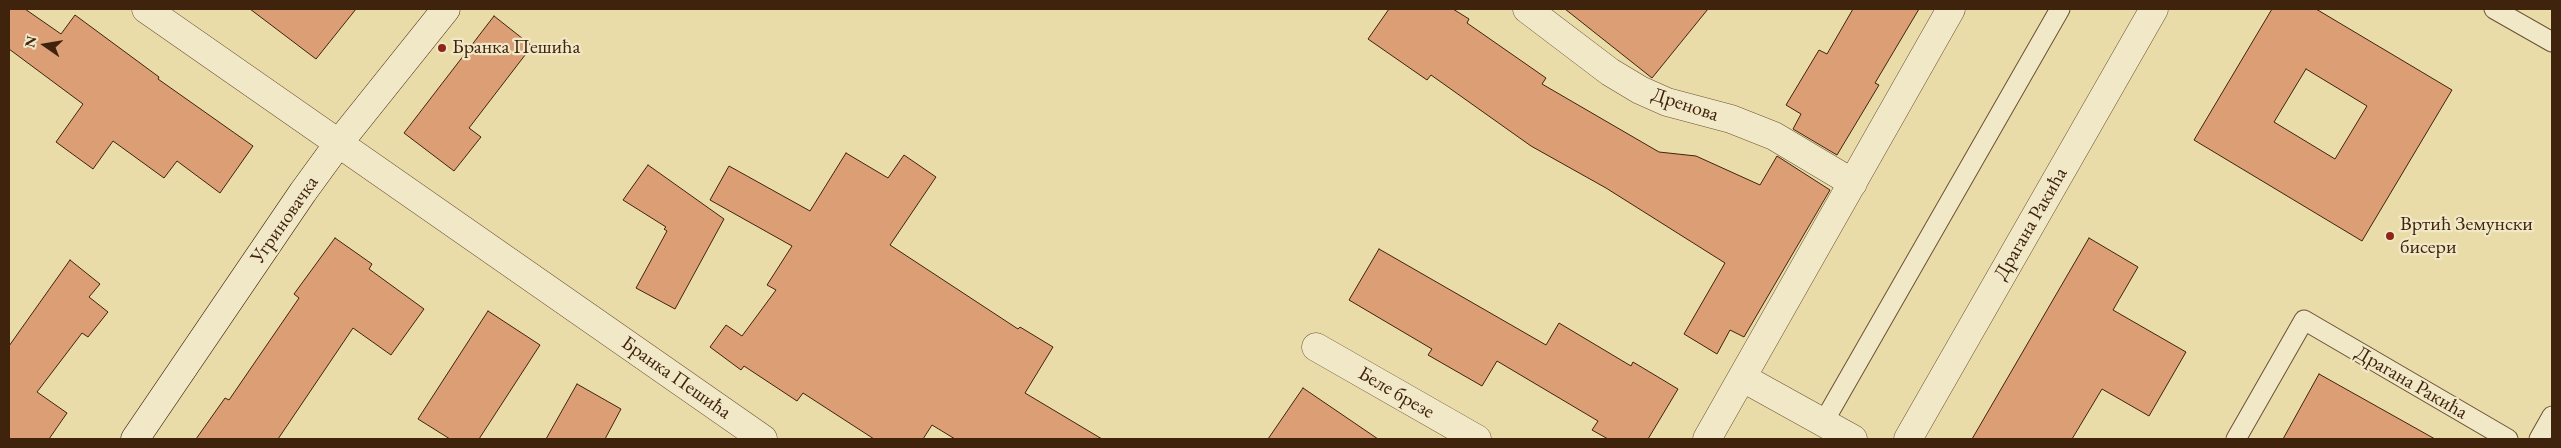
<!DOCTYPE html>
<html>
<head>
<meta charset="utf-8">
<style>
	body { margin:0 }
	#map { position:relative; width:2561px; height:448px; overflow:hidden; background:#eadca9; font-family:"EB Garamond",serif }
	canvas { display:block }
	.frame { position:absolute; inset:0; border:10px solid #40230d; pointer-events:none }
	.north { position:absolute; left:20px; top:20px; width:50px; height:50px; -webkit-text-stroke:4px #f1e8c7; paint-order:stroke; rotate:283deg; font-size:14px; font-weight:700; line-height:20px; text-align:center; color:#40230d }
	.north::after { content:''; display:block; margin:auto; width:18px; height:22px; background:#40230d; clip-path:polygon(50% 0,100% 100%,50% 72%,0 100%) }
</style>
</head>
<body>
<div id="map">
<canvas width="2561" height="448"></canvas>
<div class="frame"></div>
<div class="north">N</div>
</div>
<script>
const ctx = document.querySelector('canvas').getContext('2d');
ctx.lineJoin = 'round';
function fillPath(path, color) { ctx.fillStyle = color; ctx.fill(path, 'evenodd'); }
const toPath = rows => new Path2D(rows.map(r => 'M' + r).join(''));
function strokePath(path, color, width, dash) { ctx.strokeStyle = color; ctx.lineWidth = width; ctx.lineCap = dash ? 'butt' : 'round'; ctx.setLineDash(dash || []); ctx.stroke(path); }
function label(font, color, halo, rows, align = 'center') {
  ctx.font = font + ' "EB Garamond",serif'; ctx.lineWidth = 4.5; ctx.setLineDash([]); ctx.textBaseline = 'middle'; ctx.strokeStyle = halo; ctx.fillStyle = color; for (const [text, x, y, turn = 0] of rows) {
    ctx.save(); ctx.translate(x, y); ctx.rotate((+turn || 0) * Math.PI / 180); ctx.textAlign = isNaN(turn) ? turn : align; if (halo) ctx.strokeText(text, 0, 0); ctx.fillText(text, 0, 0); ctx.restore();
  }
}
const building = toPath([
	[9,9,25,9,61,34,75,15,159,77,158,79,253,146,220,193,177,161,164,178,113,141,93,169,56,142,83,104,9,49,9,9],
	[250,9,356,9,316,59,250,9],
	[1389,9,1453,9,1469,19,1467,23,1546,78,1542,84,1659,152,1696,156,1760,185,1777,156,1830,190,1744,337,1730,330,1717,354,1684,334,1725,263,1606,188,1531,146,1431,75,1427,80,1368,39,1389,9],
	[1565,9,1708,9,1652,78,1565,9],
	[1853,9,1919,9,1875,83,1879,85,1837,155,1793,129,1801,114,1786,105,1819,50,1827,54,1853,9],
	[2272,9,2316,9,2452,90,2362,241,2194,140,2272,9],
	[2306,69,2367,106,2335,159,2274,122,2306,69],
	[494,16,532,46,469,128,481,137,454,171,404,133,494,16],
	[846,153,888,178,904,155,936,177,890,245,1018,329,1020,327,1053,347,1025,393,1102,439,955,439,932,425,923,439,874,439,803,393,797,401,744,366,741,370,710,347,726,325,742,336,776,290,767,285,792,246,710,200,729,166,810,211,846,153],
	[648,165,724,219,675,309,636,288,667,231,664,229,666,227,623,200,648,165],
	[335,238,372,264,369,269,424,309,391,355,353,328,278,439,196,439,225,398,229,400,299,298,294,294,335,238],
	[2089,238,2138,267,2113,310,2186,352,2149,416,2102,389,2072,439,1972,439,2089,238],
	[1379,249,1546,345,1559,323,1631,366,1633,362,1678,389,1648,439,1608,439,1592,430,1598,421,1497,361,1482,386,1428,355,1432,349,1349,300,1379,249],
	[70,260,100,284,89,297,108,312,88,337,82,333,37,392,67,413,49,439,9,439,9,346,70,260],
	[488,311,540,345,479,439,450,439,418,419,488,311],
	[2319,374,2435,439,2283,439,2319,374],
	[577,384,621,409,605,439,546,439,577,384],
	[1303,388,1378,439,1268,439,1303,388]
]);
const service = toPath([
	[2494,9,2552,42],
	[1823,423,2060,9],
	[2236,439,2304,320,2508,439],
	[2539,439,2552,416]
]);
const minor = toPath([
	[146,9,763,439],
	[1527,9,1610,72,1640,90,1667,102,1731,119,1774,136,1853,183],
	[1316,347,1477,439],
	[1743,378,1853,439],
	[1707,439,1951,9],
	[1908,439,2154,9]
]);
const secondary = toPath([
	[135,439,303,192,338,144,446,9]
]);
const markers = [
	[442,48,5,"#8f2418"],
	[2390,236,5,"#8f2418"]
];
const poiNames = [
	["Бранка Пешића",452,48],
	["Вртић Земунски",2400,225],
	["бисери",2400,248]
];
const streetNames = [
	["Дренова",1685,105,18],
	["Угриновачка",285,220,-55],
	["Драгана Ракића",2031,224,-60],
	["Бранка Пешића",676,378,35],
	["Драгана Ракића",2411,383,30],
	["Беле брезе",1396,393,30]
];
fillPath(building, '#db9e75');
strokePath(building, '#40230d', 1);
strokePath(service, '#6a5134', 21);
strokePath(minor, '#6a5134', 29);
strokePath(secondary, '#40230d', 29);
strokePath(service, '#f1e8c7', 19);
strokePath(minor, '#f1e8c7', 28);
strokePath(secondary, '#f1e8c7', 28);
for (const [x, y, r, color] of markers) { const dot = new Path2D(); dot.arc(x, y, r, 0, 2 * Math.PI); ctx.fillStyle = color; ctx.fill(dot); strokePath(dot, '#f1e8c7', 2); }
label('20px', '#40230d', '#f1e8c7', poiNames, 'left');
label('20px', '#40230d', '#f1e8c7', streetNames);
</script>
</body>
</html>
